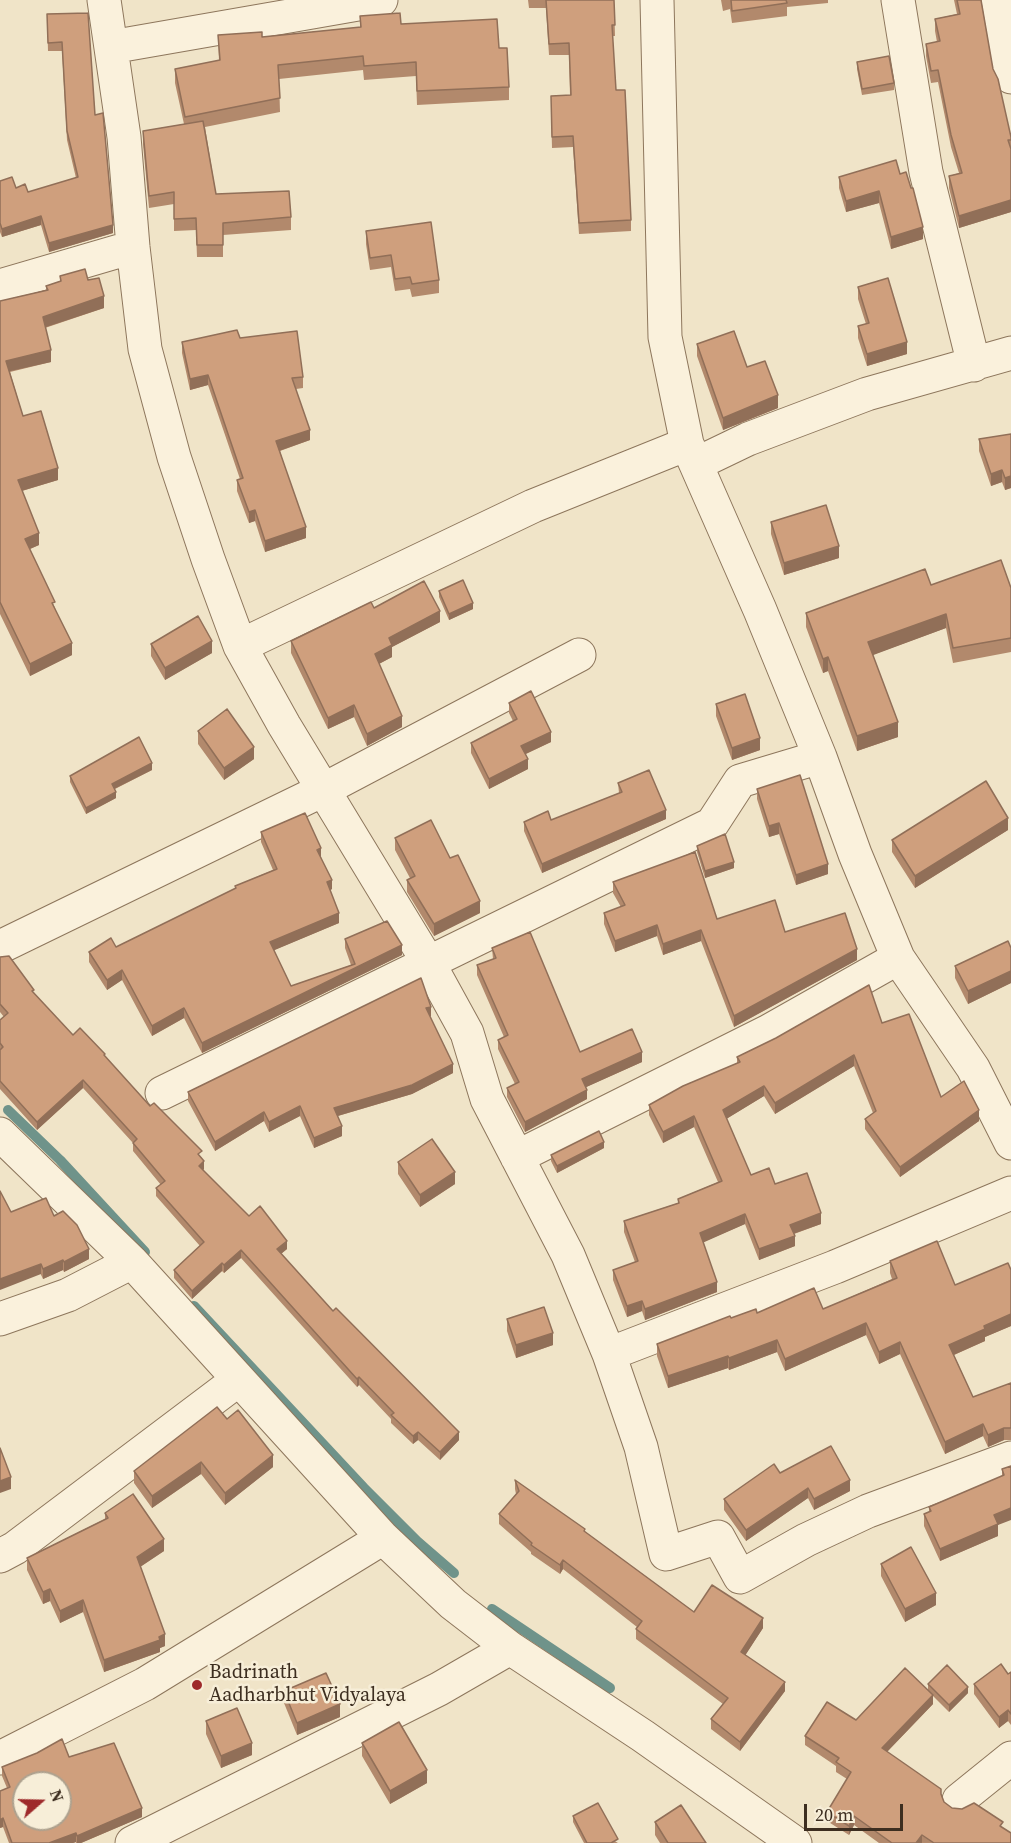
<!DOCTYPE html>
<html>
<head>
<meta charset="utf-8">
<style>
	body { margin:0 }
	#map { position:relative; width:1011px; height:1843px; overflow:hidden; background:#f0e4c8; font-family:"Source Serif 4",serif }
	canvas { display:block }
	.north { position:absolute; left:12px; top:1771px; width:60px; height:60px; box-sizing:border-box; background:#f7eed8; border:2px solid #ada18e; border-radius:50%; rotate:70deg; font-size:16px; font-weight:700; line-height:24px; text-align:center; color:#3d2e20 }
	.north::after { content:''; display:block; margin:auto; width:21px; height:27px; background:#9e2a2b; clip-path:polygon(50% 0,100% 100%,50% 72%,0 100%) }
	.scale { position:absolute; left:804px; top:1804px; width:99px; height:27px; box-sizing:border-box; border:3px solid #3d2e20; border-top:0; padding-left:8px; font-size:18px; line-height:21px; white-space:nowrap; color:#3d2e20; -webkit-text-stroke:4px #f7eed8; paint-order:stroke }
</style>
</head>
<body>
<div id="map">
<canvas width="1011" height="1843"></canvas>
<div class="north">N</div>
<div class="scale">20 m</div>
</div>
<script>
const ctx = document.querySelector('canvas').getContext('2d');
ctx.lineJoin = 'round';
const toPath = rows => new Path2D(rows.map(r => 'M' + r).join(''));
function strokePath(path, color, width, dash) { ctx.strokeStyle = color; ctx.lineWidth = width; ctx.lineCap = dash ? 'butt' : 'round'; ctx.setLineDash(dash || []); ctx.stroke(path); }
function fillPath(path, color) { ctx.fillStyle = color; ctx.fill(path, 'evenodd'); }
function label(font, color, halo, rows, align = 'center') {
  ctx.font = font + ' "Source Serif 4",serif'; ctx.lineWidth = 5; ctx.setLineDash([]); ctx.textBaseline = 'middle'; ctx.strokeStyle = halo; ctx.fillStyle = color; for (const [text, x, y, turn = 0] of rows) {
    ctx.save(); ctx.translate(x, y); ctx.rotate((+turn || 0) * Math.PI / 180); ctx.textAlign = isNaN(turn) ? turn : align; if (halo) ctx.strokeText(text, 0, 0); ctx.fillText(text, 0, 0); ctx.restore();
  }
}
const stream = toPath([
	[8,1110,60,1160,145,1252],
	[194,1306,364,1488,417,1541,454,1573],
	[492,1609,610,1688]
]);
const minor = toPath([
	[104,0,124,137,133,247,145,349,174,457,208,559,240,646,284,725,428,962,467,1033,487,1099,568,1255,609,1354,641,1447,666,1554,718,1537,740,1577,806,1540,868,1511,1011,1458],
	[657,0,665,337,687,444,760,610,820,757,855,854,898,958,973,1068,1011,1143],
	[898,0,926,172,974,365],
	[998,0,1011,77],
	[111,47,381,0],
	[0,286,133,247],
	[696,464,748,439,867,394,1011,353],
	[240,646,533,506,687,444],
	[0,947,323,790,579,655],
	[162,1093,712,824,740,781,820,757],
	[0,1134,132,1262,383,1538,453,1604,510,1648,643,1736,795,1843],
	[517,1157,767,1032,898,958],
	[0,1319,68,1295,132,1262],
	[609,1354,835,1267,1011,1193],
	[0,1556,15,1548,238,1380],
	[0,1758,145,1684,383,1538],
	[959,1800,1011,1758],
	[132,1843,439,1689,510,1648]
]);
const wall = toPath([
	[528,0,614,0,615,36,612,36,616,90,631,220,631,231,579,234,573,147,552,148,551,107,570,95,569,55,549,55,546,8,529,8],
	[721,0,828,0,828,3,787,7,787,16,732,23,730,9,723,11],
	[954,0,981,0,993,69,1011,137,1011,212,959,228,949,188,949,176,959,173,951,147,938,82,931,83,926,56,926,44,937,42,935,31,935,19,957,14],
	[88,13,95,115,113,233,49,252,41,225,2,237,0,232,0,181,28,192,76,178,67,140,62,51,48,51,47,14],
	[360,16,401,24,499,48,509,87,509,100,417,105,416,76,364,80,363,70,279,79,280,112,205,127,216,194,291,217,291,230,223,235,223,257,197,257,196,230,174,231,174,204,149,208,143,144,143,131,184,124,175,83,175,69,219,61,218,35,262,37,360,27],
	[857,62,894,83,894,90,862,95,857,69],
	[900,174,923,239,891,249,879,203,846,212,839,188,839,177],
	[366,231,439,280,439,293,412,297,410,289,395,291,391,267,370,270,366,244],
	[60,276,88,280,104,308,45,328,51,362,10,372,23,416,58,480,22,491,39,545,30,549,55,608,72,655,30,676,0,614,0,301,46,290,46,286,60,281],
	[858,287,907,354,867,366,858,338,858,326,866,324,858,299],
	[240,338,303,377,303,388,296,389,310,440,280,451,306,538,265,552,255,521,249,523,237,491,237,480,240,479,208,385,190,390,182,353,182,342],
	[697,344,747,367,778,408,723,430,697,356],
	[1011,434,1011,488,1005,490,1002,482,991,486,979,451,979,439],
	[771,522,839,558,784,575,771,534],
	[931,585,1011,588,1011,652,953,663,946,628,872,655,898,737,857,751,828,671,823,673,806,627,806,613],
	[439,591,473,609,449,620,439,597],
	[374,608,440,622,392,647,392,657,379,664,402,727,367,746,354,717,328,729,291,653,291,641],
	[151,644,212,653,165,680,151,656],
	[509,703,551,742,526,754,528,769,489,789,471,753,471,743,513,721,509,713],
	[716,704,760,750,732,760,716,716],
	[198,731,254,759,224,780,198,744],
	[152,770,115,789,116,798,86,814,70,782,70,776],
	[618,783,666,819,542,873,524,831,524,822,551,820,619,793],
	[757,789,828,874,796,885,779,834,769,837,757,799],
	[1008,830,915,888,892,852,892,840],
	[261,832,321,857,332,889,330,890,339,923,274,950,291,986,351,965,345,948,345,939,402,955,202,1053,184,1018,152,1036,122,980,107,990,89,962,89,952,116,947,235,889,235,886,273,870,261,842],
	[395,838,450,858,480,913,434,936,407,892,407,880,410,878,395,850],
	[697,846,734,868,705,878,697,852],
	[613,882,717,919,785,932,857,960,734,1027,701,941,663,955,657,936,615,952,604,924,604,913,621,907,613,893],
	[492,948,580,1052,642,1062,586,1087,587,1099,525,1132,507,1097,507,1088,515,1084,498,1049,498,1040,504,1037,477,975,477,965,493,959],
	[1011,948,1011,983,968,1004,955,978,955,966],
	[0,957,73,1035,105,1056,150,1106,202,1158,204,1169,203,1170,249,1216,287,1249,281,1254,333,1311,459,1440,440,1460,418,1440,413,1444,391,1423,391,1419,359,1385,357,1387,241,1258,224,1273,222,1271,192,1299,174,1278,174,1270,200,1246,156,1196,156,1188,161,1185,133,1151,133,1143,83,1088,37,1130,0,1089,0,1020,4,1017,0,1012],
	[431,1016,430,1017,453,1073,412,1094,338,1116,342,1136,314,1148,300,1116,269,1132,264,1121,215,1151,188,1101,188,1092],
	[882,1023,941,1097,979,1121,900,1177,865,1129,865,1119,873,1113,854,1066,775,1114,764,1096,726,1119,751,1175,775,1184,821,1224,794,1234,795,1246,759,1260,745,1224,703,1242,717,1292,645,1320,642,1311,627,1317,613,1280,613,1270,635,1262,624,1232,624,1221,678,1203,678,1199,718,1182,694,1127,663,1143,649,1115,649,1105,737,1063,737,1057],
	[604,1148,557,1173,551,1161,551,1155],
	[398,1162,455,1184,420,1207,398,1174],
	[11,1212,54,1216,89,1259,64,1272,63,1270,43,1279],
	[890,1261,955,1285,1011,1270,1011,1326,985,1337,985,1341,954,1355,973,1397,1011,1383,1011,1440,1004,1440,988,1447,983,1436,945,1454,900,1354,879,1364,866,1335,785,1371,777,1352,729,1370,728,1368,668,1388,657,1356,657,1344,731,1318,757,1313,823,1309,892,1279,890,1273],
	[507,1319,553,1345,516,1358,507,1331],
	[227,1419,273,1467,225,1505,201,1474,152,1508,134,1483,134,1471],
	[1011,1466,998,1525,998,1536,940,1561,924,1526,924,1514,929,1512,929,1507,1002,1476,1002,1469],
	[780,1473,850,1491,814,1510,808,1498,746,1541,724,1510,724,1499],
	[515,1480,694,1612,763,1628,745,1655,785,1691,740,1751,711,1729,711,1719,723,1704,636,1639,636,1629,637,1627,563,1569,560,1574,531,1554,531,1552,499,1524,499,1514,516,1494,515,1489],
	[105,1513,164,1551,140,1567,165,1646,160,1648,160,1652,104,1672,83,1612,60,1623,50,1601,43,1604,27,1570,27,1558,105,1519],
	[881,1564,936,1605,905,1622,881,1576],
	[1011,1672,1011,1725,1008,1721,999,1728,974,1694,974,1684,1008,1674],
	[928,1684,968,1693,949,1712,933,1696,933,1704,887,1752,941,1795,944,1802,952,1808,1003,1828,1011,1843,879,1843,854,1825,849,1835,827,1821,827,1812,847,1779,836,1772,836,1766,805,1745,805,1736,856,1720,928,1690],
	[284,1691,340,1717,297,1735,284,1703],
	[206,1721,252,1755,221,1768,206,1734],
	[362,1743,427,1783,390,1804,362,1756],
	[69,1757,142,1817,81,1843,76,1843,76,1842,73,1843,9,1843,3,1827,0,1828,7,1788,2,1776,2,1767],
	[573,1816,618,1843,584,1843,573,1822],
	[655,1822,706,1843,660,1843,655,1835]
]);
const shadedWall = toPath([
	[879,191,879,203,846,212,846,201],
	[1011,200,1011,212,959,228,959,216],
	[41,216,41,225,2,237,2,229],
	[113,225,113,233,49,252,49,243],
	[923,227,923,239,891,249,891,237],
	[104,296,104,308,43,328,43,317],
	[907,342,907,354,867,366,867,354],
	[51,350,51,362,6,372,6,361],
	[208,375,208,385,190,390,190,379],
	[778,395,778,408,723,430,723,418],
	[310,430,310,440,276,452,276,441],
	[58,468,58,480,18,492,18,480],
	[1002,470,1002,482,991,486,991,474],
	[1011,476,1011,488,1005,490,1005,478],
	[255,510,255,521,249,523,249,512],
	[306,527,306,538,265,552,265,541],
	[39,533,39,545,25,551,25,539],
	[839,546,839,558,784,575,784,563],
	[473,603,473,609,449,620,449,614],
	[440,611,440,622,392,647,392,657,375,666,375,654,389,638],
	[946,614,946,628,868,657,868,642],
	[212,641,212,653,165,680,165,668],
	[72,643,72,655,30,676,30,664],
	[828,657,828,671,823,673,823,659],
	[354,705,354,717,328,729,328,718],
	[402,716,402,727,367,746,367,734],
	[898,722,898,737,857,751,857,736],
	[551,732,551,742,521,756,521,746],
	[760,738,760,750,732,760,732,748],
	[254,747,254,759,224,780,224,768],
	[528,759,528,769,489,789,489,779],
	[152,763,152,770,112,790,112,784],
	[116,792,116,798,86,814,86,808],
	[666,810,666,819,542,873,542,864],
	[1008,818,1008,830,915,888,915,876],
	[779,823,779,834,769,837,769,826],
	[321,848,321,858,317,850],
	[734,862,734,868,705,878,705,871],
	[828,864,828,874,796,885,796,875],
	[332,880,332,889,327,892,327,882],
	[480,901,480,913,434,936,434,924],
	[339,913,339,923,270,952,270,942],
	[657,925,657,936,615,952,615,941],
	[701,930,701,941,663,955,663,944],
	[402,945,402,955,202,1053,202,1043],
	[857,949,857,960,734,1027,734,1016],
	[122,970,122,980,107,990,107,980],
	[1011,971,1011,983,968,1004,968,991],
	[431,1007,431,1016,426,1018,426,1008],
	[184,1008,184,1018,152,1036,152,1026],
	[642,1052,642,1062,582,1089,582,1079],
	[854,1055,854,1066,775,1114,775,1103],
	[453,1064,453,1073,412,1094,334,1117,334,1108],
	[83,1080,83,1088,37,1130,37,1122],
	[764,1086,764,1096,723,1121,723,1110],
	[587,1090,587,1099,525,1132,525,1122],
	[300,1106,300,1116,269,1132,269,1122],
	[979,1110,979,1121,900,1177,900,1167],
	[264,1112,264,1121,215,1151,215,1142],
	[694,1116,694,1127,663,1143,663,1132],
	[342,1126,342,1136,314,1148,314,1138],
	[604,1142,604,1148,557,1173,557,1166],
	[204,1161,204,1169,199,1174,199,1166],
	[455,1172,455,1184,420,1207,420,1195],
	[821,1213,821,1224,790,1235,790,1225],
	[745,1214,745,1224,700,1244,700,1233],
	[795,1236,795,1246,759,1260,759,1249],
	[287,1241,287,1249,277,1257,277,1249],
	[89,1249,89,1259,64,1272,64,1262],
	[241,1250,241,1258,224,1273,224,1265],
	[63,1260,63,1270,43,1279,43,1269],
	[222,1263,222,1271,192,1299,192,1291],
	[41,1264,41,1274,0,1290,0,1279],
	[717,1282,717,1292,645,1320,645,1309],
	[642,1301,642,1311,627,1317,627,1306],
	[1011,1314,1011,1326,985,1337,985,1341,949,1357,949,1345,984,1326],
	[866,1323,866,1335,785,1371,785,1359],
	[553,1333,553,1345,516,1358,516,1345],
	[777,1340,777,1352,729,1370,729,1358],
	[900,1342,900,1354,879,1364,879,1352],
	[728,1356,728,1368,668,1388,668,1376],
	[359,1377,359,1385,357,1387,357,1379],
	[983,1424,983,1436,945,1454,945,1442],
	[1004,1428,1004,1440,988,1447,988,1435],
	[418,1432,418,1440,413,1444,413,1436],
	[459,1432,459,1440,440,1460,440,1452],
	[273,1455,273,1467,225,1505,225,1493],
	[201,1462,201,1474,152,1508,152,1496],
	[11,1477,11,1489,0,1493,0,1481],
	[850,1480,850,1491,814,1510,814,1499],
	[808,1488,808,1498,746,1541,746,1530],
	[1011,1508,1011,1520,998,1525,998,1536,940,1561,940,1549,994,1515],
	[164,1539,164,1551,137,1569,137,1557],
	[563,1560,563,1569,560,1574,560,1565],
	[50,1589,50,1601,43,1604,43,1592],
	[936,1593,936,1605,905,1622,905,1609],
	[83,1600,83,1612,60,1623,60,1611],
	[763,1618,763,1628,741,1662,741,1652],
	[165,1634,165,1646,160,1648,160,1652,104,1672,104,1660],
	[785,1682,785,1691,740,1751,740,1742],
	[968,1687,968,1693,949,1712,949,1705],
	[933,1695,933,1704,882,1757,882,1748],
	[340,1704,340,1717,297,1735,297,1723],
	[1008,1710,1008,1721,999,1728,999,1717],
	[252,1743,252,1755,221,1768,221,1756],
	[427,1770,427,1783,390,1804,390,1791],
	[142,1808,142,1817,81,1843,77,1843,77,1836],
	[854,1816,854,1825,849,1835,849,1826],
	[3,1818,3,1827,0,1828,0,1820],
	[76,1833,76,1842,73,1843,49,1843],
	[922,1835,922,1843,916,1843]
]);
const building = toPath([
	[546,0,614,0,615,25,612,25,616,90,625,90,631,220,579,223,573,136,552,137,551,96,571,95,569,43,549,44,546,0],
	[731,0,786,0,787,3,732,11,731,0],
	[957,0,981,0,993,69,998,79,1011,137,1011,140,1008,140,1011,149,1011,200,959,216,949,176,962,173,951,135,938,70,931,71,926,44,940,41,935,19,960,14,957,0],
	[88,13,95,115,103,113,113,225,49,243,41,216,2,229,0,223,0,181,12,177,16,188,25,184,28,192,78,177,67,131,62,42,48,43,47,14,88,13],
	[400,13,401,24,497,19,499,48,507,48,509,87,417,91,416,62,364,66,363,56,278,65,280,98,185,117,175,69,220,60,218,35,262,32,262,37,361,27,360,16,400,13],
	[889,56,894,83,862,89,857,62,889,56],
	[203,121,216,194,289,191,291,217,223,223,223,245,197,245,196,218,174,219,174,192,149,196,143,131,203,121],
	[896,160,900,174,906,172,911,188,913,188,923,227,891,237,879,191,846,201,839,177,896,160],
	[431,222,439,280,412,284,410,277,395,279,391,255,370,258,366,231,431,222],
	[85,269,88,280,99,278,104,296,43,317,51,350,6,361,23,416,41,411,58,468,18,480,39,533,25,539,55,602,52,603,72,643,30,664,0,602,0,301,48,290,46,286,61,281,60,276,85,269],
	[888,278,907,342,867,354,858,326,869,323,858,287,888,278],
	[237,330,240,338,297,331,303,377,292,378,310,430,276,441,306,527,265,541,255,510,249,512,237,480,243,478,208,375,190,379,182,342,237,330],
	[734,331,747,367,765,361,778,395,723,418,697,344,734,331],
	[1011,434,1011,476,1005,478,1002,470,991,474,979,439,1011,434],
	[826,505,839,546,784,563,771,522,826,505],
	[1001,560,1011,588,1011,638,953,648,946,614,868,642,898,722,857,736,828,657,823,659,806,613,925,569,931,585,1001,560],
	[463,580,473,603,449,614,439,591,463,580],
	[424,581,440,611,389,638,392,645,375,654,402,716,367,734,354,705,328,718,291,641,371,602,374,608,424,581],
	[198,616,212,641,165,668,151,644,198,616],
	[531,691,551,732,521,746,528,759,489,779,471,743,517,719,509,703,531,691],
	[745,694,760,738,732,748,716,704,745,694],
	[227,709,254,747,224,768,198,731,227,709],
	[139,737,152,763,112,784,116,792,86,808,70,776,139,737],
	[649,770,666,810,542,864,524,822,548,811,551,820,622,792,618,783,649,770],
	[800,775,828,864,796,875,779,823,769,826,757,789,800,775],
	[986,781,1008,818,915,876,892,840,986,781],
	[305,813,321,848,317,850,332,880,327,882,339,913,270,942,291,986,355,964,345,939,387,921,402,945,202,1043,184,1008,152,1026,122,970,107,980,89,952,111,938,116,947,236,888,235,886,277,869,261,832,305,813],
	[431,820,450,858,458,855,480,901,434,924,407,880,415,876,395,838,431,820],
	[725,834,734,862,705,871,697,846,725,834],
	[695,852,717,919,775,900,785,932,845,913,857,949,734,1016,701,930,663,944,657,925,615,941,604,913,625,905,613,882,695,852],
	[530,932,580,1052,632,1029,642,1052,582,1079,587,1090,525,1122,507,1088,519,1082,498,1040,508,1035,477,965,496,958,492,948,530,932],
	[1008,941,1011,948,1011,971,968,991,955,966,1008,941],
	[9,956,34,990,32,991,73,1035,80,1028,105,1054,104,1055,150,1106,154,1103,202,1151,198,1154,204,1161,199,1166,249,1216,260,1206,287,1241,277,1249,333,1311,336,1308,459,1432,440,1452,418,1432,413,1436,391,1415,394,1413,359,1377,357,1379,241,1250,224,1265,222,1263,192,1291,174,1270,204,1242,156,1188,165,1181,133,1143,137,1139,83,1080,37,1122,0,1081,0,1050,3,1047,0,1043,0,1020,8,1013,0,1004,0,957,9,956],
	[421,978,431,1007,426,1008,453,1064,412,1085,334,1108,342,1126,314,1138,300,1106,269,1122,264,1112,215,1142,188,1092,421,978],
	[869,985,882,1023,909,1014,941,1097,964,1081,979,1110,900,1167,865,1119,876,1111,854,1055,775,1103,764,1086,723,1110,751,1175,769,1168,775,1184,807,1173,821,1213,790,1225,795,1236,759,1249,745,1214,700,1233,717,1282,645,1309,642,1301,627,1306,613,1270,638,1261,624,1221,679,1203,678,1199,722,1181,694,1116,663,1132,649,1105,683,1086,740,1062,737,1057,776,1038,869,985],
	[599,1131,604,1142,557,1166,551,1155,599,1131],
	[432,1139,455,1172,420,1195,398,1162,432,1139],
	[0,1191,11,1212,46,1198,54,1216,63,1211,77,1225,89,1249,64,1262,63,1260,43,1269,41,1264,0,1279,0,1191],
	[937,1241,955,1285,1008,1263,1011,1270,1011,1314,984,1326,985,1329,949,1345,973,1397,1011,1383,1011,1428,1004,1428,988,1435,983,1424,945,1442,900,1342,879,1352,866,1323,785,1359,777,1340,729,1358,728,1356,668,1376,657,1344,730,1316,731,1318,756,1309,757,1313,814,1288,823,1309,897,1278,890,1261,937,1241],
	[544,1307,553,1333,516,1345,507,1319,544,1307],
	[217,1407,227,1419,238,1410,273,1455,225,1493,201,1462,152,1496,134,1471,217,1407],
	[831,1446,850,1480,814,1499,808,1488,746,1530,724,1499,774,1464,780,1473,831,1446],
	[0,1448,11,1477,0,1481,0,1448],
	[1011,1466,1011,1508,994,1515,998,1524,940,1549,924,1514,931,1511,929,1507,1004,1475,1002,1469,1011,1466],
	[515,1480,585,1529,584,1531,694,1612,712,1585,763,1618,741,1652,785,1682,740,1742,711,1719,728,1698,636,1629,642,1621,563,1560,560,1565,531,1545,532,1543,499,1514,519,1491,515,1480],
	[133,1494,164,1539,137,1557,165,1634,159,1637,160,1640,104,1660,83,1600,60,1611,50,1589,43,1592,27,1558,108,1518,105,1513,133,1494],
	[911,1547,936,1593,905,1609,881,1564,911,1547],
	[1001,1664,1008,1674,1011,1672,1011,1714,1008,1710,999,1717,974,1684,1001,1664],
	[947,1665,968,1687,949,1705,928,1684,947,1665],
	[905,1668,933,1695,882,1748,941,1789,941,1794,944,1802,952,1808,962,1809,974,1803,1003,1822,1000,1826,1011,1833,1011,1843,934,1843,922,1835,916,1843,892,1843,854,1816,849,1826,827,1812,851,1772,836,1762,839,1758,805,1736,827,1702,856,1720,905,1668],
	[326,1673,340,1704,297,1723,284,1691,326,1673],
	[237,1708,252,1743,221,1756,206,1721,237,1708],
	[399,1722,427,1770,390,1791,362,1743,399,1722],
	[62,1739,69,1757,114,1743,142,1808,77,1836,76,1833,49,1843,12,1843,3,1818,0,1820,0,1791,10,1787,2,1767,37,1753,62,1739],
	[24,1783,60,1783,60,1819,24,1819,24,1783],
	[598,1803,618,1839,611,1843,587,1843,573,1816,598,1803],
	[681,1805,706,1843,668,1843,655,1822,681,1805]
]);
const markers = [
	[197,1685,6,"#9e2a2b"]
];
const poiNames = [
	["Badrinath",209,1673],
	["Aadharbhut Vidyalaya",209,1696]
];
strokePath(stream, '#6f938a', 10);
strokePath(minor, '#8d765c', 35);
strokePath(minor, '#faf1dc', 33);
fillPath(wall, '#b2896c');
fillPath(shadedWall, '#916f58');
fillPath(building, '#cf9f7d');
strokePath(building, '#916f58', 1.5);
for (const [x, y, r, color] of markers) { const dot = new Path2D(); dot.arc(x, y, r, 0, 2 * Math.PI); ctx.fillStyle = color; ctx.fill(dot); strokePath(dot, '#f7eed8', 2); }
label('20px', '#3d2e20', '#f7eed8', poiNames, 'left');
</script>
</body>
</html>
